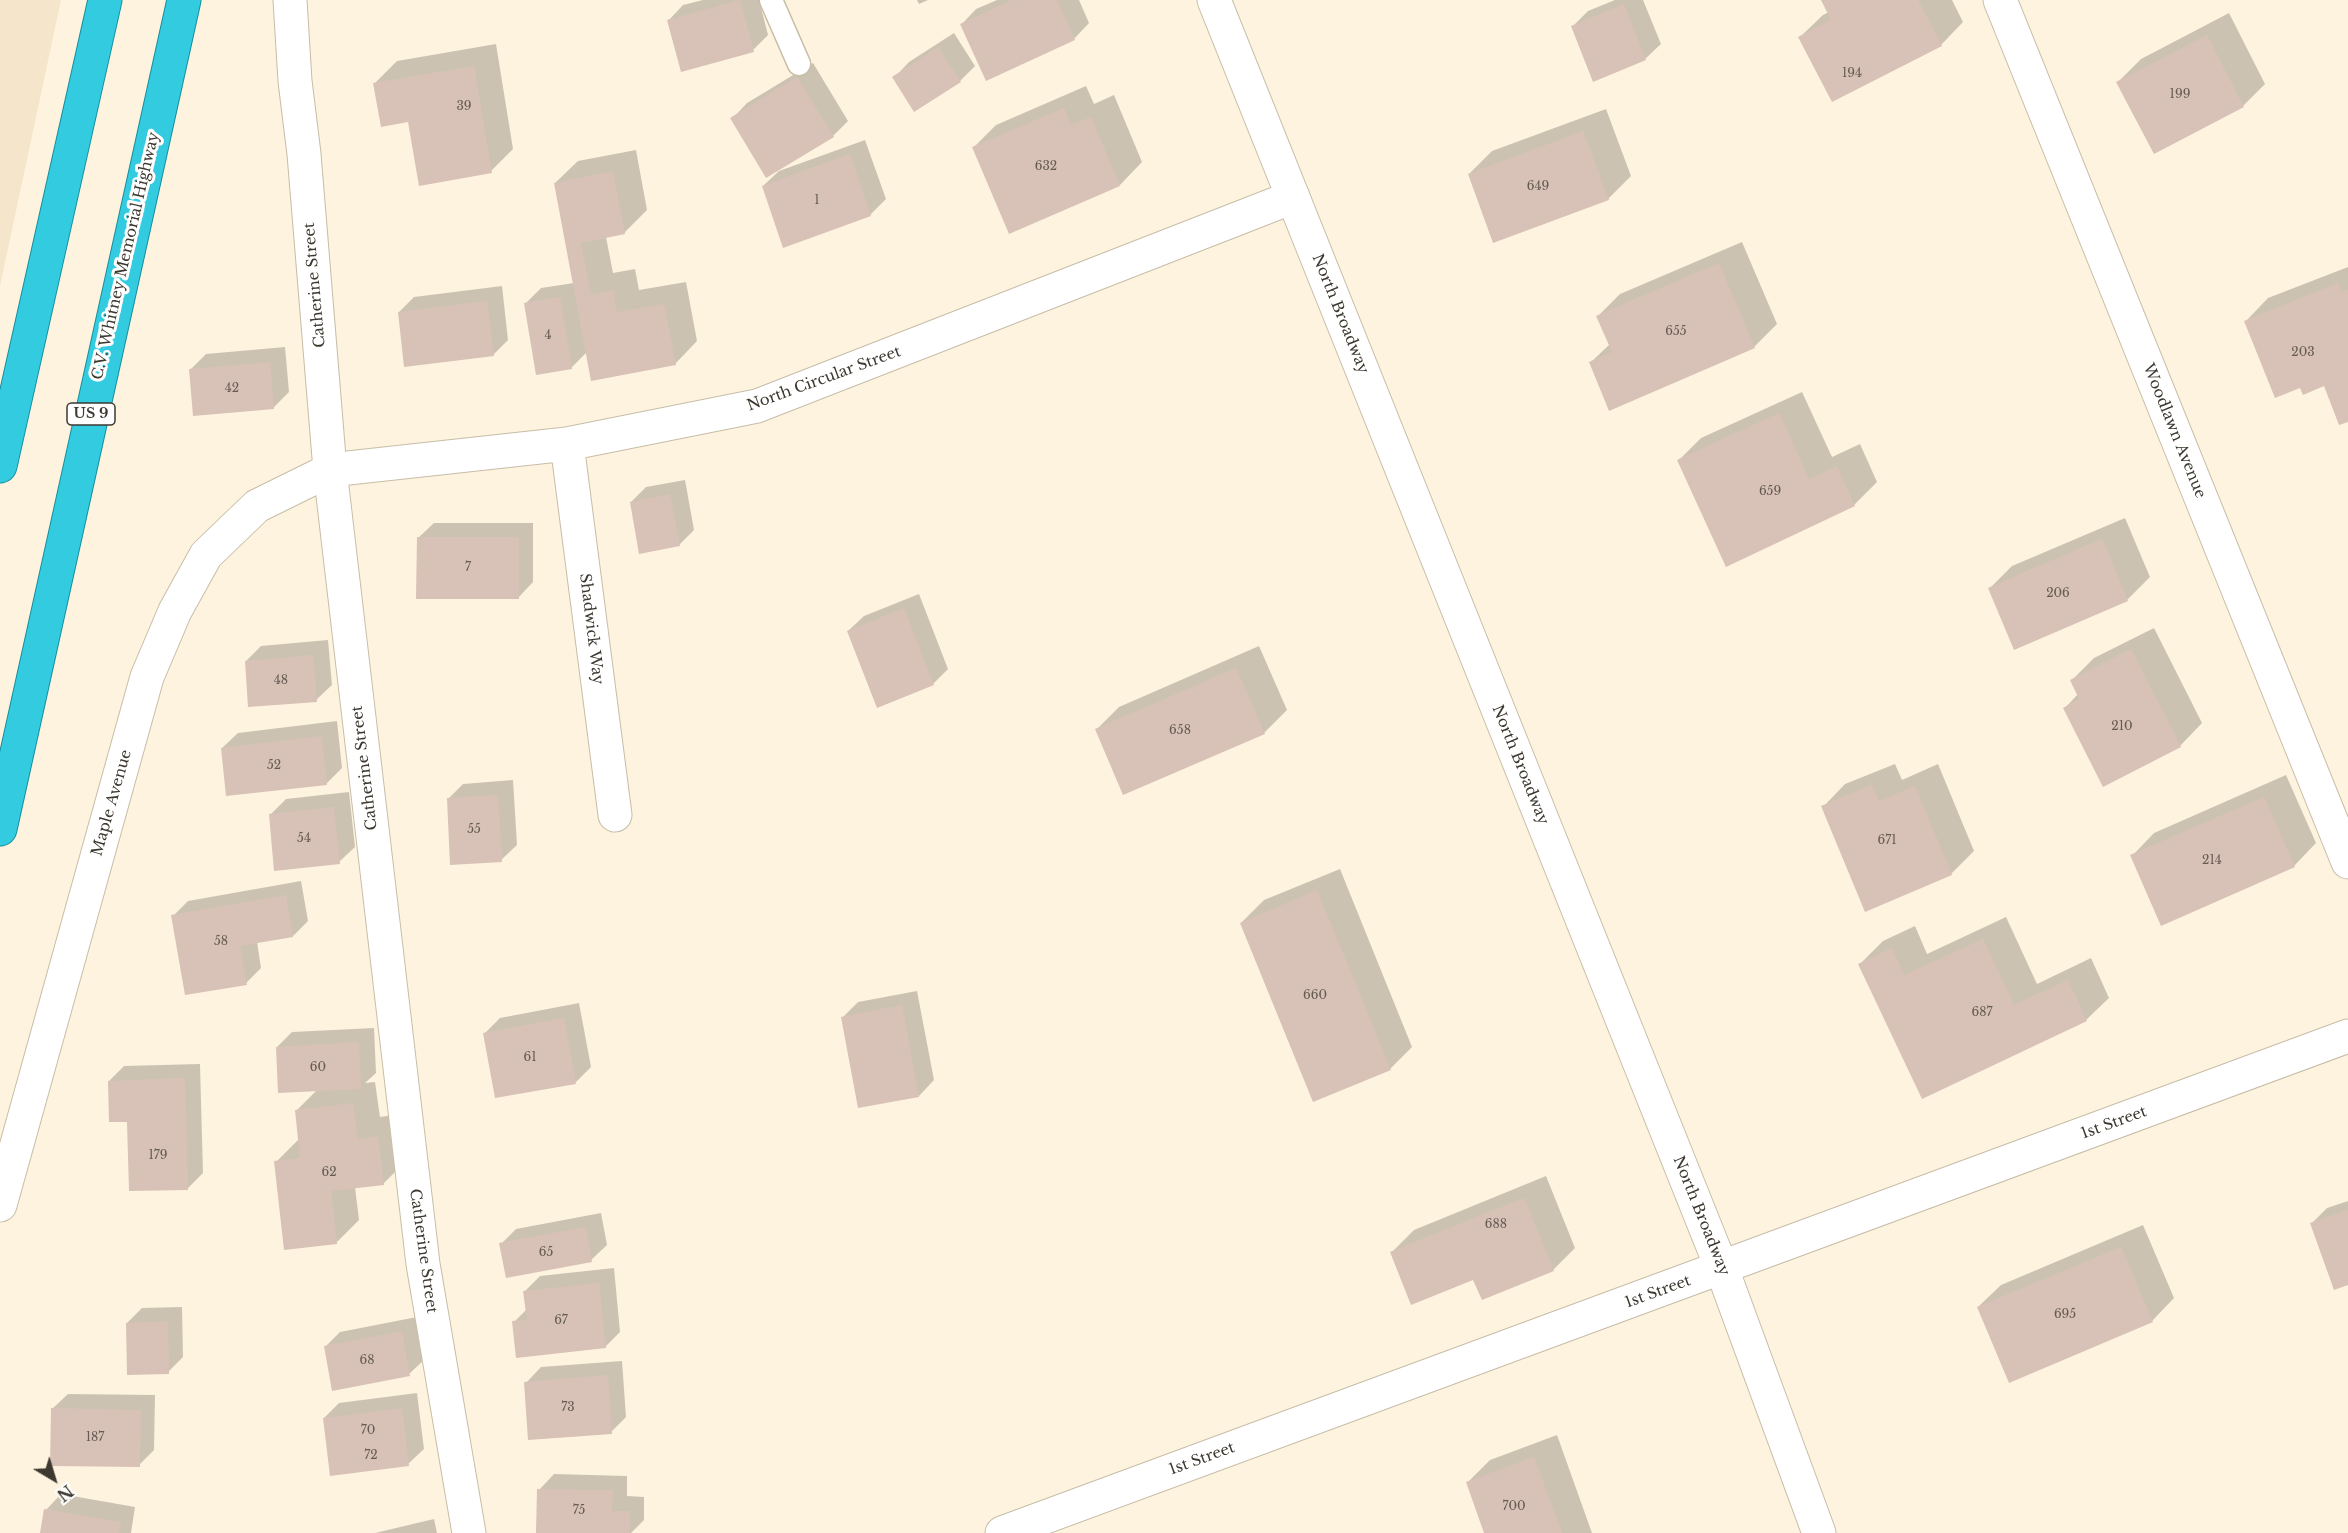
<!DOCTYPE html>
<html>
<head>
<meta charset="utf-8">
<style>
	body { margin:0 }
	#map { position:relative; width:2348px; height:1533px; overflow:hidden; background:#fef3de; font-family:"Libre Baskerville",serif }
	canvas { display:block }
	.north { position:absolute; left:24px; top:1449px; width:60px; height:60px; -webkit-text-stroke:4px #fff; paint-order:stroke; rotate:142deg; font-size:16px; font-weight:700; line-height:24px; text-align:center; color:#3d3931 }
	.north::after { content:''; display:block; margin:auto; width:21px; height:27px; background:#3d3931; clip-path:polygon(50% 0,100% 100%,50% 72%,0 100%) }
</style>
</head>
<body>
<div id="map">
<canvas width="2348" height="1533"></canvas>
<div class="north">N</div>
</div>
<script>
const ctx = document.querySelector('canvas').getContext('2d');
ctx.lineJoin = 'round';
function fillPath(path, color) { ctx.fillStyle = color; ctx.fill(path, 'evenodd'); }
const toPath = rows => new Path2D(rows.map(r => 'M' + r).join(''));
function strokePath(path, color, width, dash) { ctx.strokeStyle = color; ctx.lineWidth = width; ctx.lineCap = dash ? 'butt' : 'round'; ctx.setLineDash(dash || []); ctx.stroke(path); }
function label(font, color, halo, rows, align = 'center') {
  ctx.font = font + ' "Libre Baskerville",serif'; ctx.lineWidth = 6; ctx.setLineDash([]); ctx.textBaseline = 'middle'; ctx.strokeStyle = halo; ctx.fillStyle = color; for (const [text, x, y, turn = 0] of rows) {
    ctx.save(); ctx.translate(x, y); ctx.rotate((+turn || 0) * Math.PI / 180); ctx.textAlign = isNaN(turn) ? turn : align; if (halo) ctx.strokeText(text, 0, 0); ctx.fillText(text, 0, 0); ctx.restore();
  }
}
const built = toPath([
	[0,0,61,0,0,286]
]);
const shadow = toPath([
	[703,0,759,0,768,35,753,50,668,21,683,5],
	[917,0,928,0,919,4],
	[997,0,1079,0,1089,23,1074,39,961,25,976,9],
	[1615,0,1643,0,1661,44,1645,59,1573,26,1588,11],
	[1823,0,1952,0,1963,22,1941,45,1800,37,1823,15,1829,12],
	[2229,13,2265,84,2243,106,2118,82,2141,59],
	[954,33,975,66,960,81,894,78,909,62],
	[496,44,513,149,491,171,409,121,375,83,397,61],
	[813,63,848,121,833,136,767,176,732,119,747,103],
	[1086,86,1094,104,1114,95,1142,162,1120,185,974,147,996,125],
	[1606,109,1631,176,1608,199,1469,174,1492,151],
	[865,140,886,199,870,215,763,186,779,171],
	[636,150,647,210,624,233,606,237,613,273,635,269,639,290,686,282,697,341,675,364,587,352,571,368,526,303,541,288,574,283,555,183,578,161],
	[1742,242,1777,324,1754,347,1590,363,1610,344,1598,316,1620,294],
	[2348,267,2348,420,2325,384,2301,386,2246,321,2268,298],
	[502,286,508,340,493,355,399,312,414,297],
	[285,347,289,392,274,407,191,369,206,354],
	[1802,392,1832,457,1860,444,1877,482,1854,505,1727,565,1678,461,1701,438],
	[685,480,694,530,679,545,631,502,646,487],
	[2125,518,2150,577,2127,600,1990,588,2012,566],
	[434,523,533,523,533,582,518,598,418,538],
	[919,594,948,669,933,684,848,631,864,616],
	[2154,628,2202,723,2180,746,2065,708,2078,694,2072,680,2094,658],
	[328,640,332,685,316,700,246,661,261,646],
	[1259,646,1287,710,1264,733,1097,729,1119,707],
	[337,721,342,768,327,783,222,748,238,733],
	[1895,764,1902,780,1938,764,1974,851,1951,874,1823,807,1845,784],
	[2286,775,2316,843,2294,866,2132,856,2154,833],
	[513,780,517,845,501,860,448,799,463,784],
	[349,792,355,847,339,862,271,814,286,799],
	[1340,869,1412,1047,1390,1069,1241,923,1264,900],
	[301,881,308,921,293,936,257,942,261,968,246,983,173,916,188,901],
	[2006,917,2037,984,2091,958,2109,998,2086,1020,1922,1097,1860,964,1883,941,1915,926,1927,954],
	[917,991,934,1080,919,1096,843,1017,858,1002],
	[579,1003,591,1067,576,1082,485,1033,500,1018],
	[374,1028,376,1073,365,1083,375,1082,380,1117,401,1114,406,1161,383,1184,355,1187,359,1220,337,1242,276,1162,299,1139,296,1111,317,1090,277,1047,292,1032],
	[200,1064,203,1173,188,1188,129,1121,109,1081,124,1066],
	[1546,1176,1575,1248,1553,1270,1474,1278,1392,1252,1414,1230],
	[2348,1201,2348,1284,2312,1223,2327,1208],
	[601,1213,607,1245,591,1260,501,1244,516,1229],
	[2143,1225,2174,1298,2152,1321,1978,1307,2001,1285],
	[614,1268,620,1332,605,1347,514,1322,527,1309,525,1291,540,1276],
	[182,1307,183,1357,168,1372,127,1323,142,1308],
	[417,1317,425,1359,409,1374,325,1347,340,1332],
	[622,1361,626,1417,611,1432,526,1383,541,1367],
	[417,1393,424,1449,408,1464,324,1418,339,1403],
	[68,1394,155,1395,154,1450,139,1465,52,1409],
	[1557,1435,1592,1533,1486,1533,1468,1482,1490,1460],
	[554,1474,627,1476,627,1496,644,1497,644,1520,631,1533,538,1533,539,1490],
	[61,1494,135,1507,131,1533,42,1533,46,1510],
	[434,1519,437,1533,375,1533]
]);
const building = toPath([
	[740,0,754,52,681,72,667,20],
	[1012,0,1057,0,1075,40,986,81,960,24],
	[1821,0,1918,0,1942,46,1832,102,1798,37,1831,20],
	[1624,4,1646,60,1593,82,1571,26],
	[2207,35,2244,107,2154,154,2116,82],
	[938,47,961,82,914,112,892,77],
	[474,66,492,173,419,186,408,122,381,127,373,83],
	[797,77,834,137,766,178,730,118],
	[1064,108,1071,125,1091,117,1120,186,1009,234,972,147],
	[1583,131,1609,200,1493,243,1468,174],
	[850,154,871,216,783,248,762,186],
	[613,171,625,234,581,243,591,295,613,290,617,312,664,304,676,365,591,381,554,183],
	[1719,263,1755,348,1609,411,1589,362,1612,352,1596,316],
	[2338,283,2342,292,2348,289,2348,422,2339,425,2324,386,2303,395,2300,388,2275,398,2244,321],
	[560,297,572,369,536,375,524,303],
	[487,301,494,356,404,367,398,312],
	[270,362,274,409,193,416,189,369],
	[1779,413,1809,479,1837,466,1855,506,1726,567,1677,460],
	[670,494,680,546,639,554,630,502],
	[417,537,519,537,519,599,416,599],
	[2102,539,2128,601,2014,650,1988,588],
	[904,608,934,685,877,708,847,631],
	[2131,649,2181,747,2103,787,2063,708,2079,699,2070,680],
	[313,655,317,702,248,707,245,661],
	[1236,668,1265,734,1123,795,1095,729],
	[322,736,327,785,226,796,221,748],
	[1872,785,1879,801,1915,786,1952,875,1865,912,1821,806],
	[498,795,502,862,450,865,447,798],
	[2264,797,2295,867,2161,926,2130,855],
	[334,807,340,864,274,871,269,814],
	[1317,890,1391,1070,1313,1102,1240,923],
	[286,895,293,937,240,946,247,985,185,995,171,915],
	[1983,939,2014,1005,2068,980,2087,1021,1922,1099,1858,964,1892,948,1904,975],
	[902,1005,919,1097,858,1108,841,1017],
	[564,1018,576,1084,495,1098,483,1033],
	[359,1042,361,1089,278,1093,276,1047],
	[185,1078,188,1190,129,1191,127,1122,109,1122,108,1081],
	[353,1103,358,1139,378,1136,384,1185,331,1191,337,1244,284,1250,274,1161,300,1158,295,1110],
	[1524,1198,1554,1271,1482,1300,1473,1280,1411,1305,1390,1252],
	[2348,1210,2348,1285,2334,1290,2310,1223],
	[586,1227,592,1262,506,1278,499,1243],
	[2121,1247,2153,1322,2009,1383,1977,1307],
	[599,1283,606,1348,516,1358,512,1321,527,1320,523,1291],
	[168,1321,169,1374,127,1375,126,1323],
	[402,1331,410,1376,332,1391,324,1346],
	[608,1375,612,1434,528,1440,524,1382],
	[51,1408,141,1410,140,1467,50,1466],
	[402,1408,409,1466,330,1476,323,1418],
	[1534,1457,1562,1533,1484,1533,1466,1482],
	[537,1489,613,1490,612,1511,630,1511,629,1533,536,1533],
	[44,1509,121,1522,119,1533,40,1533]
]);
const service = toPath([
	[771,0,799,64]
]);
const minor = toPath([
	[290,0,295,81,304,154,330,470,423,1264,469,1533],
	[2000,0,2348,862],
	[567,444,615,815],
	[0,1205,147,677,175,611,206,555,257,506,330,470,567,444,757,406,1293,197],
	[1002,1533,2348,1036]
]);
const tertiary = toPath([
	[1214,0,1722,1269,1819,1533]
]);
const trunk = toPath([
	[0,466,105,0],
	[0,829,184,0]
]);
const numberNames = [
	["194",1852,74],
	["199",2180,95],
	["39",464,107],
	["632",1046,167],
	["649",1538,187],
	["1",817,201],
	["655",1676,332],
	["4",548,336],
	["203",2303,353],
	["42",232,389],
	["659",1770,492],
	["7",468,568],
	["206",2058,594],
	["48",281,681],
	["210",2122,727],
	["658",1180,731],
	["52",274,766],
	["55",474,830],
	["54",304,839],
	["671",1887,841],
	["214",2212,861],
	["58",221,942],
	["660",1315,996],
	["687",1982,1013],
	["61",530,1058],
	["60",318,1068],
	["179",158,1156],
	["62",329,1173],
	["688",1496,1225],
	["65",546,1253],
	["695",2065,1315],
	["67",561,1321],
	["68",367,1361],
	["73",568,1408],
	["70",368,1431],
	["187",95,1438],
	["72",371,1456],
	["700",1514,1507],
	["75",579,1511]
];
const shields = [
	[91,414,48]
];
const shieldNames = [
	["US 9",91,414]
];
const streetNames = [
	["C.V. Whitney Memorial Highway",126,256,-77],
	["Catherine Street",315,285,-95],
	["North Broadway",1340,314,68],
	["North Circular Street",824,379,-20],
	["Woodlawn Avenue",2174,431,68],
	["Shadwick Way",591,629,83],
	["North Broadway",1520,765,68],
	["Catherine Street",365,768,-97],
	["Maple Avenue",112,803,-74],
	["1st Street",2114,1123,-20],
	["North Broadway",1701,1216,68],
	["Catherine Street",423,1251,82],
	["1st Street",1658,1292,-20],
	["1st Street",1202,1459,-20]
];
fillPath(built, '#f5e6cb');
fillPath(shadow, '#0003');
fillPath(building, '#d8c1b7');
strokePath(service, '#c7bda8', 25);
strokePath(minor, '#c7bda8', 35);
strokePath(tertiary, '#c7bda8', 35);
strokePath(trunk, '#158f9e', 35);
strokePath(service, '#fff', 22);
strokePath(minor, '#fff', 33);
strokePath(tertiary, '#fff', 33);
strokePath(trunk, '#33cbe0', 33);
label('12px', '#645b52', null, numberNames);
for (const [x, y, w] of shields) { const box = new Path2D(); box.roundRect(x - w / 2, y - 11, w, 22, 4.5); ctx.fillStyle = '#fff'; ctx.fill(box); strokePath(box, '#3d3931', 1.5); }
label('bold 14px', '#3d3931', null, shieldNames);
label('15px', '#3d3931', '#fff', streetNames);
</script>
</body>
</html>
